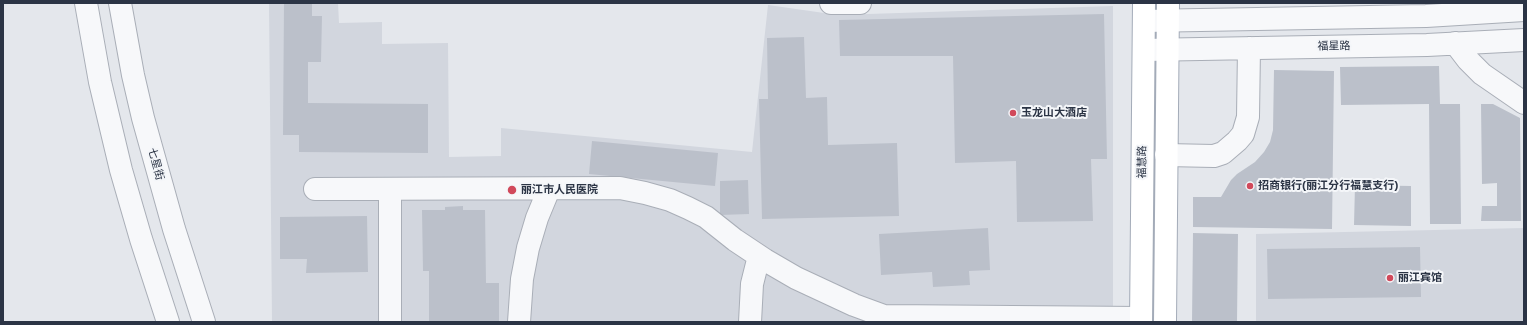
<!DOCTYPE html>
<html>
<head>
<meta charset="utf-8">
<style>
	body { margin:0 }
	#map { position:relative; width:1527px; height:325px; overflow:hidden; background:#e4e7ec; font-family:"Golos Text",sans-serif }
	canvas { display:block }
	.frame { position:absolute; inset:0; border:4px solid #2b3445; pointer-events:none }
</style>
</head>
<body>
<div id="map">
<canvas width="1527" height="325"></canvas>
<div class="frame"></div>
</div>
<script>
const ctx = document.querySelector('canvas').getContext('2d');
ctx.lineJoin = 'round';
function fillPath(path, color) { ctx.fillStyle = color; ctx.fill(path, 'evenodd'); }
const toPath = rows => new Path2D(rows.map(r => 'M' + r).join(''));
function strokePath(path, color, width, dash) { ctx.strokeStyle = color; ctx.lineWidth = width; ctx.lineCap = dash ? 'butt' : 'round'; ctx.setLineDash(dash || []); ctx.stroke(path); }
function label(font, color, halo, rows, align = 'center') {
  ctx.font = font + ' "Golos Text","Noto Sans SC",sans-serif'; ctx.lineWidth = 4; ctx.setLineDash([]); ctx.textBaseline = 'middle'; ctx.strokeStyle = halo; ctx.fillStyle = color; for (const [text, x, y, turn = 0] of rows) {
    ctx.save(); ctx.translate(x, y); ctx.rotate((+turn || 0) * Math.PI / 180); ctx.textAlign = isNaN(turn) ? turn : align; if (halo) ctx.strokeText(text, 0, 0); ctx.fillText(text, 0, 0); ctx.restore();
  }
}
const built = toPath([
	[269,3,338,3,339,23,382,22,382,44,448,43,449,157,501,156,501,128,752,152,768,5,838,15,1113,6,1113,322,272,322],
	[1524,228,1524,322,1256,322,1256,234]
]);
const building = toPath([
	[284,3,312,3,312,16,322,16,321,62,308,62,308,103,428,104,428,153,299,152,299,135,283,135],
	[1104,14,1107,159,1091,159,1093,221,1017,222,1016,161,955,163,953,56,840,56,839,20],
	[804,37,806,98,827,97,828,145,897,143,899,216,762,219,759,99,768,99,767,38],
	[1439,66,1440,104,1460,104,1461,224,1430,224,1429,104,1341,105,1340,67],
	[1274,70,1334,71,1332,229,1193,227,1193,197,1221,197,1231,180,1237,174,1255,162,1264,152,1270,142,1273,130],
	[1481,104,1493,104,1520,118,1521,221,1481,221,1482,206,1497,206,1497,183,1482,184],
	[592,141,718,153,715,186,589,174],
	[748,180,749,214,720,215,720,181],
	[1355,185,1411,186,1411,226,1354,225],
	[463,206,463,210,485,210,486,283,499,283,499,322,429,322,429,271,423,271,422,210,445,210,445,207],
	[367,216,368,272,306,273,307,259,280,259,280,217],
	[988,228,990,270,969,271,970,285,933,287,932,272,881,275,879,234],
	[1193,233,1238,234,1237,322,1192,322],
	[1420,247,1421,297,1268,299,1267,249]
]);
const minor = toPath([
	[86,3,100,82,121,170,141,239,168,322],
	[120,3,133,75,143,118,174,229,204,322],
	[831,3,860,3],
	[1144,21,1426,16,1524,10],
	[1455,43,1468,60,1482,74,1524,103],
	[1144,50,1427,45,1524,40],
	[1166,155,1214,156,1223,153,1237,141,1243,134,1248,117,1249,48],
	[315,189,620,188,645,193,670,200,688,208,706,217,735,240,765,260,796,278,854,305,884,316,1141,318],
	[390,189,390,322],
	[519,322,522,279,528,248,537,218,549,189],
	[750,322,752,284,759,256]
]);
const major = toPath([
	[1141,322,1144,3],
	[1165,322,1168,3]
]);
const markers = [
	[1013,113,4,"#d1495b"],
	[1250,186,4,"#d1495b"],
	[512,190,5,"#d1495b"],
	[1390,278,4,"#d1495b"]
];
const streetNames = [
	["福星路",1334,46,-1],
	["福慧路",1142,162,-89],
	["七星街",156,164,75]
];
const poiNames = [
	["玉龙山大酒店",1021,113],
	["招商银行(丽江分行福慧支行)",1258,186],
	["丽江市人民医院",521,190],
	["丽江宾馆",1398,278]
];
fillPath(built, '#d2d6de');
fillPath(building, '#bbc0ca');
strokePath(minor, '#a9aeb7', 24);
strokePath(major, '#a3abb8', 24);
strokePath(minor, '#f7f8fa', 22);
strokePath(major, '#fff', 22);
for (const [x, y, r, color] of markers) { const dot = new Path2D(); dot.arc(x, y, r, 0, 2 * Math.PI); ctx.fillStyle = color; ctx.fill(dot); strokePath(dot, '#f4f6f9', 1.5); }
label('11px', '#2b3445', '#f4f6f9', streetNames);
label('bold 11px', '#2b3445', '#f4f6f9', poiNames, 'left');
</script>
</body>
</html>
